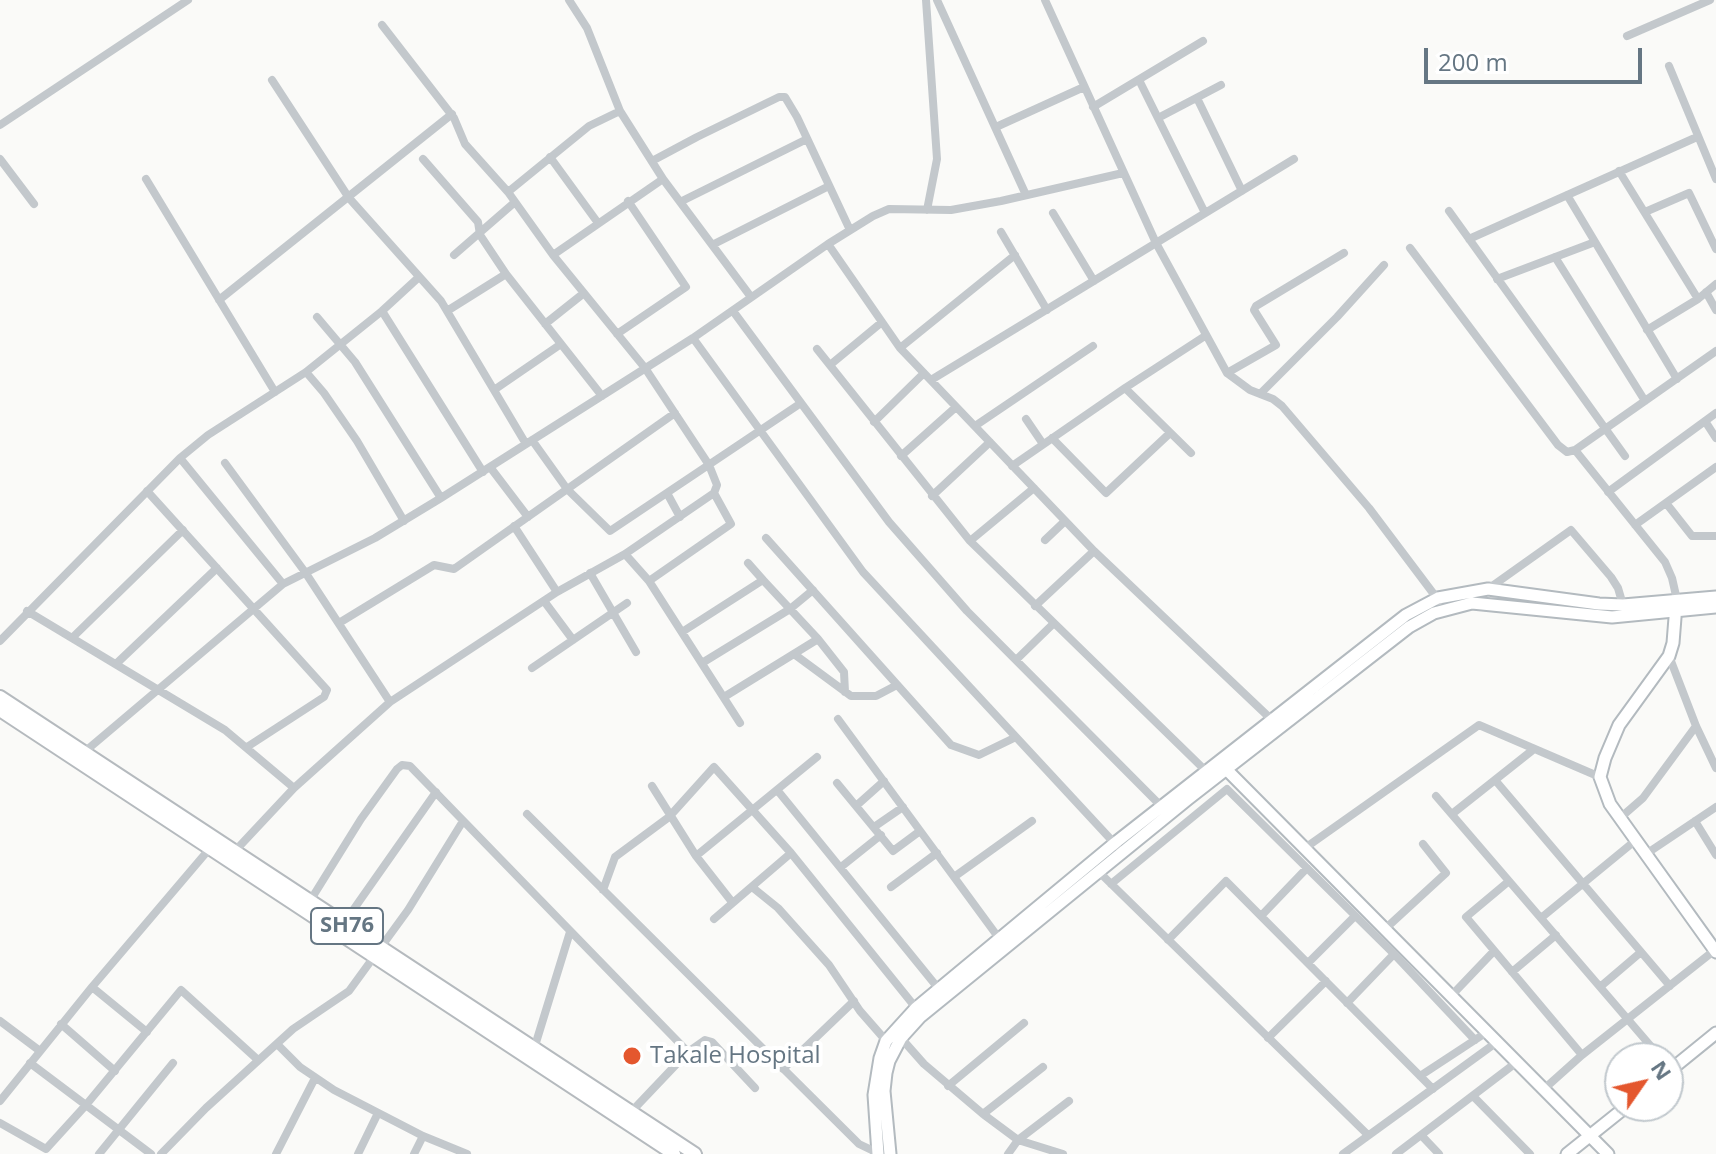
<!DOCTYPE html>
<html>
<head>
<meta charset="utf-8">
<style>
	body { margin:0 }
	#map { position:relative; width:1716px; height:1154px; overflow:hidden; background:#fafaf8; font-family:"Open Sans",sans-serif }
	canvas { display:block }
	.north { position:absolute; left:1604px; top:1042px; width:80px; height:80px; box-sizing:border-box; background:#fff; border:2px solid #c1c8cd; border-radius:50%; rotate:56deg; font-size:22px; font-weight:700; line-height:32px; text-align:center; color:#657683 }
	.north::after { content:''; display:block; margin:auto; width:28px; height:36px; background:#e4572e; clip-path:polygon(50% 0,100% 100%,50% 72%,0 100%) }
	.scale { position:absolute; left:1424px; top:48px; width:218px; height:36px; box-sizing:border-box; border:4px solid #657683; border-top:0; padding-left:10px; font-size:24px; line-height:28px; white-space:nowrap; color:#657683; -webkit-text-stroke:6px #fff; paint-order:stroke }
</style>
</head>
<body>
<div id="map">
<canvas width="1716" height="1154"></canvas>
<div class="north">N</div>
<div class="scale">200 m</div>
</div>
<script>
const ctx = document.querySelector('canvas').getContext('2d');
ctx.lineJoin = 'round';
const toPath = rows => new Path2D(rows.map(r => 'M' + r).join(''));
function strokePath(path, color, width, dash) { ctx.strokeStyle = color; ctx.lineWidth = width; ctx.lineCap = dash ? 'butt' : 'round'; ctx.setLineDash(dash || []); ctx.stroke(path); }
function label(font, color, halo, rows, align = 'center') {
  ctx.font = font + ' "Open Sans",sans-serif'; ctx.lineWidth = 8; ctx.setLineDash([]); ctx.textBaseline = 'middle'; ctx.strokeStyle = halo; ctx.fillStyle = color; for (const [text, x, y, turn = 0] of rows) {
    ctx.save(); ctx.translate(x, y); ctx.rotate((+turn || 0) * Math.PI / 180); ctx.textAlign = isNaN(turn) ? turn : align; if (halo) ctx.strokeText(text, 0, 0); ctx.fillText(text, 0, 0); ctx.restore();
  }
}
const street = toPath([
	[569,0,587,28,620,111],
	[926,0,937,159,927,210],
	[937,0,1026,195],
	[1045,0,1156,243,1227,373,1250,390,1273,399,1282,406,1369,508,1439,601],
	[382,25,454,118,465,144,508,192,553,255,645,368,709,465,717,485,714,493,731,524,649,581],
	[1627,36,1710,0],
	[1669,66,1716,179],
	[272,80,349,198,441,301,526,444],
	[1139,80,1205,213],
	[1197,98,1242,191],
	[1093,107,1203,41],
	[1158,118,1221,85],
	[0,125,188,0],
	[996,127,1084,87],
	[550,157,598,223],
	[0,159,34,204],
	[423,159,478,222,480,235,506,274,602,396],
	[652,161,697,137,779,97,785,97,797,117,850,230],
	[1619,171,1698,299],
	[146,179,275,392],
	[508,192,589,126,620,111,663,179,751,297],
	[1567,195,1677,379],
	[680,202,807,139],
	[1449,211,1625,456],
	[1645,212,1689,193,1716,249],
	[1053,213,1094,281],
	[1001,232,1047,310],
	[1469,239,1697,137],
	[828,244,900,348,1094,551,1272,720],
	[712,245,829,186],
	[1410,248,1558,445,1567,452,1575,450,1716,351],
	[454,255,515,202],
	[553,255,663,179],
	[1555,257,1645,401],
	[1497,279,1595,242],
	[1706,292,1716,310],
	[219,300,452,114],
	[382,311,483,472],
	[447,311,506,274],
	[733,311,889,522,967,611,1162,807],
	[317,317,355,362,441,498],
	[545,324,584,293],
	[1647,330,1698,299,1716,284],
	[617,334,686,287,628,201],
	[693,338,863,572,1117,846],
	[900,348,1015,255],
	[817,349,970,541,1209,774],
	[830,365,882,322],
	[306,372,324,393,357,441,404,521],
	[1227,373,1276,345,1254,310,1256,306,1344,253],
	[931,380,1294,159],
	[1125,388,1205,336],
	[494,390,561,344],
	[1260,394,1337,317,1384,265],
	[1026,419,1043,444],
	[1705,421,1716,438],
	[874,422,924,373],
	[975,426,1093,346],
	[1052,438,1106,493,1170,433],
	[532,440,567,489,610,531,801,403],
	[1575,450,1665,562,1672,578,1677,600],
	[901,456,956,407],
	[180,458,283,584],
	[225,463,305,572,390,702],
	[1012,466,1125,388,1191,453],
	[490,467,528,517],
	[147,491,327,690,324,697,247,747],
	[1608,492,1716,413],
	[667,493,680,517],
	[932,496,990,442],
	[1666,503,1692,536,1716,536],
	[1635,525,1716,467],
	[514,526,557,592],
	[766,538,951,745,979,755,1014,738],
	[1045,540,1065,521],
	[970,541,1034,488],
	[625,554,649,581,740,723],
	[748,563,763,580],
	[590,573,636,652],
	[1488,589,1571,530,1611,577,1618,588,1623,605],
	[544,601,573,640],
	[1035,606,1094,551],
	[27,611,225,730,294,788],
	[339,623,434,565,454,569,675,413],
	[682,632,763,580,818,639,724,697],
	[72,638,183,530],
	[818,639,844,672,845,692],
	[0,641,180,458,208,435,306,372,382,311,419,277],
	[794,654,851,696,876,696,897,685],
	[1669,656,1696,726,1716,768],
	[1016,660,1053,624],
	[702,663,790,609,813,590],
	[116,664,217,568],
	[532,668,627,603],
	[838,719,1001,941],
	[82,754,283,584,375,538,441,498,693,338,828,244,873,216,889,209,951,210,1001,201,1123,173],
	[1495,780,1670,986],
	[837,783,893,851,920,831],
	[652,786,696,856,732,902],
	[778,791,938,988],
	[1436,796,1661,1058],
	[856,806,884,781],
	[527,814,859,1144,878,1153],
	[1452,814,1534,749],
	[1620,818,1643,798,1696,726],
	[1695,821,1716,855],
	[874,827,903,807],
	[1305,848,1479,725,1600,777],
	[235,851,294,788,390,702,557,592,625,554,714,493],
	[1646,854,1716,807],
	[696,856,817,757],
	[841,867,881,835],
	[1099,872,1368,1135],
	[954,877,1032,821],
	[1509,881,1466,917,1582,1055],
	[1111,884,1227,789,1394,954,1475,1040],
	[752,887,778,908,829,965,860,1011,888,1043],
	[891,887,937,853],
	[603,890,615,857,669,817,714,767,791,853,916,1008],
	[310,901,361,819,397,769,402,765,410,766,688,1052],
	[1261,916,1307,868],
	[1541,918,1636,840],
	[714,919,791,853],
	[344,923,436,792],
	[1385,929,1446,873,1423,844],
	[1168,940,1226,881,1433,1089],
	[1308,963,1355,916],
	[1512,972,1556,935],
	[92,987,147,1032],
	[1600,987,1641,952],
	[1451,996,1494,951],
	[1347,1003,1394,954],
	[0,1021,40,1051],
	[61,1024,115,1071],
	[901,1038,924,1064,983,1114,1018,1140,1063,1154],
	[1268,1038,1326,981],
	[277,1044,300,1067,334,1090,423,1136,467,1154],
	[534,1049,570,932],
	[30,1063,151,1154],
	[783,1069,854,1001],
	[1420,1076,1487,1032],
	[948,1086,1024,1023],
	[1544,1089,1582,1055,1715,950],
	[1473,1096,1530,1154],
	[0,1101,92,987,211,847],
	[632,1111,688,1052,705,1040,712,1042,755,1088],
	[983,1114,1043,1067],
	[0,1123,46,1149,86,1105,181,990,258,1060],
	[1421,1135,1439,1154],
	[99,1154,173,1063],
	[161,1154,206,1108,293,1029,349,991,408,910,463,821],
	[276,1154,315,1078],
	[358,1154,378,1113],
	[414,1154,423,1136],
	[1008,1154,1018,1140,1069,1101],
	[1343,1154,1497,1042],
	[1396,1154,1517,1062]
]);
const secondary = toPath([
	[1676,605,1673,643,1669,656,1619,725,1605,758,1600,777,1610,804,1716,952],
	[1223,766,1608,1154],
	[1668,1072,1716,1033],
	[878,1154,874,1095,880,1058,886,1041,916,1008,1115,843,1406,615,1438,598,1488,589,1599,604,1623,605,1716,597],
	[890,1154,884,1091,886,1073,889,1061,901,1038,920,1017,1188,799,1409,627,1434,613,1472,603,1612,617,1716,607],
	[1567,1154,1627,1106]
]);
const primary = toPath([
	[0,697,695,1154],
	[0,710,674,1154]
]);
const markers = [
	[632,1056,10,"#e4572e"]
];
const shields = [
	[347,926,72]
];
const shieldNames = [
	["SH76",347,926]
];
const poiNames = [
	["Takale Hospital",650,1056]
];
strokePath(secondary, '#b3babf', 15);
strokePath(primary, '#b5babe', 16);
strokePath(street, '#c3c8cc', 8);
strokePath(secondary, '#fff', 11);
strokePath(primary, '#fff', 12);
for (const [x, y, r, color] of markers) { const dot = new Path2D(); dot.arc(x, y, r, 0, 2 * Math.PI); ctx.fillStyle = color; ctx.fill(dot); strokePath(dot, '#fff', 3); }
for (const [x, y, w] of shields) { const box = new Path2D(); box.roundRect(x - w / 2, y - 18, w, 36, 6); ctx.fillStyle = '#fff'; ctx.fill(box); strokePath(box, '#657683', 2); }
label('bold 22px', '#657683', null, shieldNames);
label('24px', '#657683', '#fff', poiNames, 'left');
</script>
</body>
</html>
